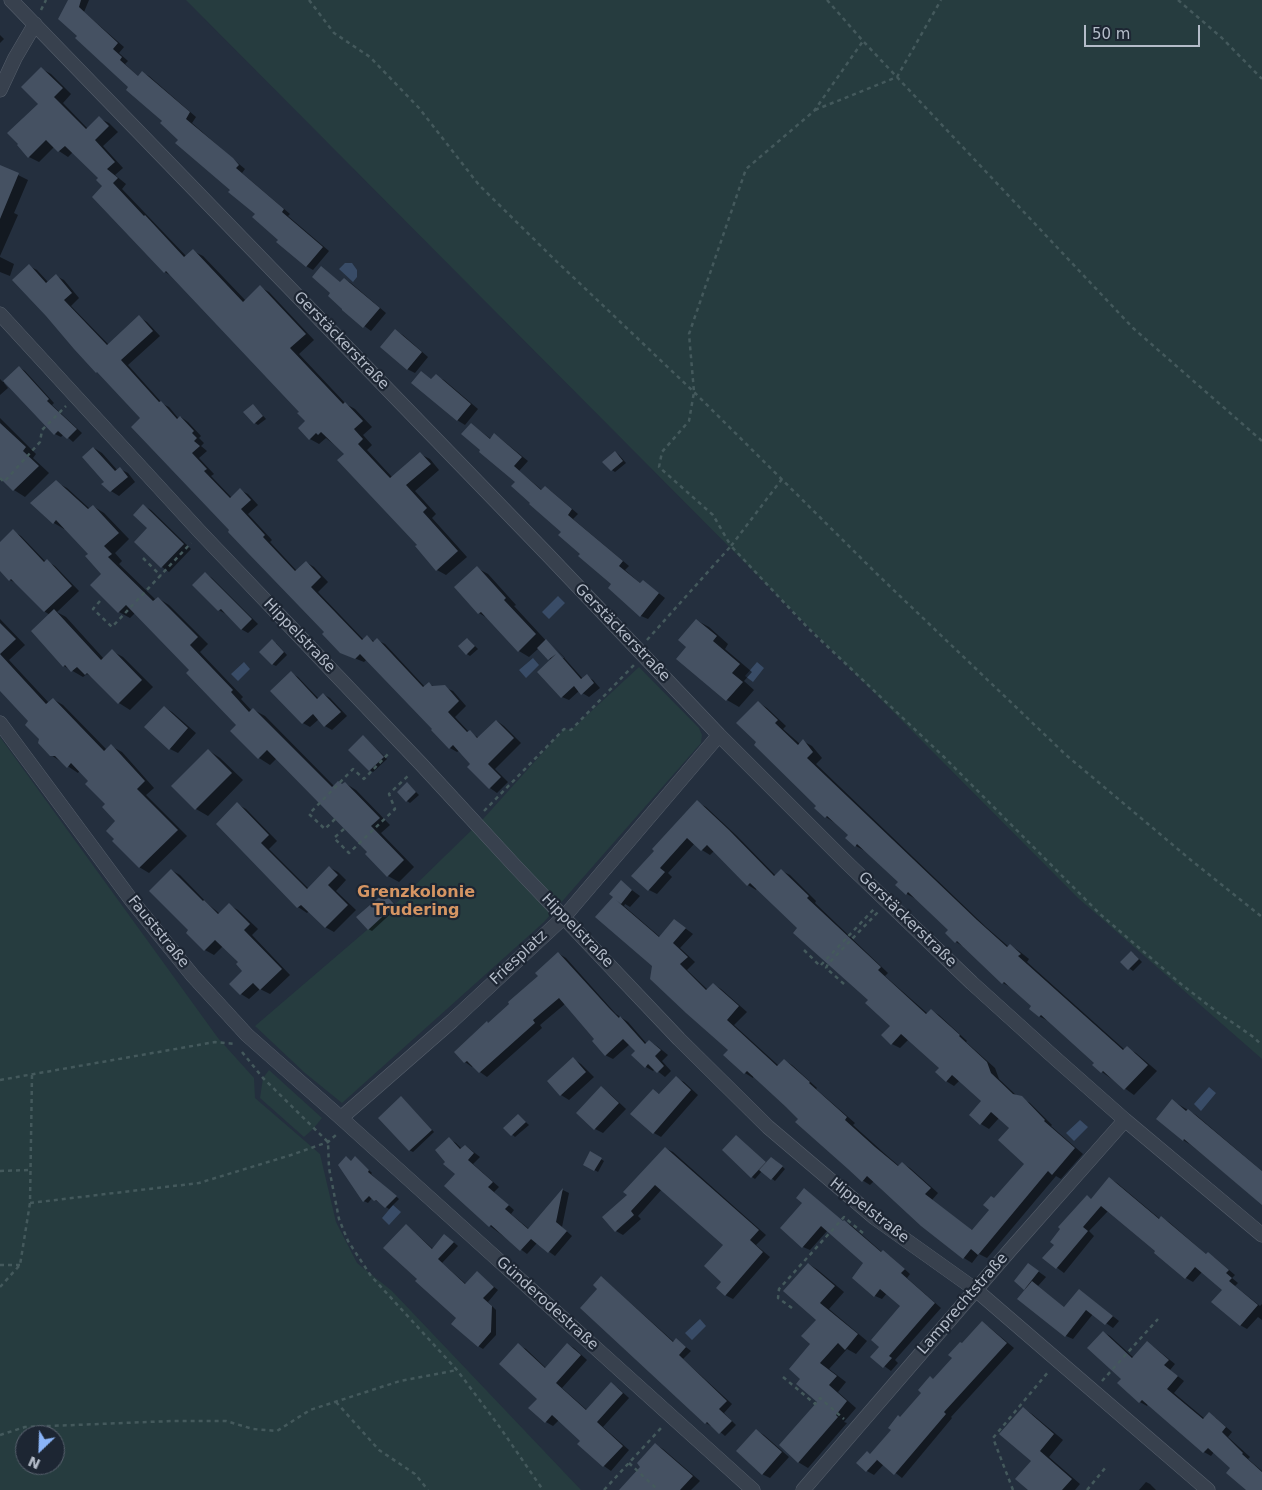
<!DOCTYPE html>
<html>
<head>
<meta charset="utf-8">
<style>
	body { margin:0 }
	#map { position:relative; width:1262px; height:1490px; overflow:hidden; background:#242f3e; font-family:"DejaVu Sans",sans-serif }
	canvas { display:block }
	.north { position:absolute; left:15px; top:1425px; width:50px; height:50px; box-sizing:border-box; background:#1d2633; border:1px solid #59626f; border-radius:50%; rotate:204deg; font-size:14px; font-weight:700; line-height:20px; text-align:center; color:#b4bcc9 }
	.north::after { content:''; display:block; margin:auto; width:18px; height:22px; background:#8ab4f8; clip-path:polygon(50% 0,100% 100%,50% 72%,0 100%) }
	.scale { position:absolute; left:1084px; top:25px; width:116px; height:22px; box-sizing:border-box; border:2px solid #b4bcc9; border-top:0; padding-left:6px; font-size:15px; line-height:18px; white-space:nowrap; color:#b4bcc9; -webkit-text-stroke:4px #1d2633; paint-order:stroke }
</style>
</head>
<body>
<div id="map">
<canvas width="1262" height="1490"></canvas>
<div class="north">N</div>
<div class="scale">50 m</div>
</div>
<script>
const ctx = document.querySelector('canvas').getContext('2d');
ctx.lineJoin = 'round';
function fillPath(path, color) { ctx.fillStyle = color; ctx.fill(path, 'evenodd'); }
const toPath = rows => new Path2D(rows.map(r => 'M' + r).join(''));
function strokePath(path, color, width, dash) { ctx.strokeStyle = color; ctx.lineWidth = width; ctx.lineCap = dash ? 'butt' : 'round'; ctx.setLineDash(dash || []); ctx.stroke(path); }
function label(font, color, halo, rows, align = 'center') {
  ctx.font = font + ' "DejaVu Sans",sans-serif'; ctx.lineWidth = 4.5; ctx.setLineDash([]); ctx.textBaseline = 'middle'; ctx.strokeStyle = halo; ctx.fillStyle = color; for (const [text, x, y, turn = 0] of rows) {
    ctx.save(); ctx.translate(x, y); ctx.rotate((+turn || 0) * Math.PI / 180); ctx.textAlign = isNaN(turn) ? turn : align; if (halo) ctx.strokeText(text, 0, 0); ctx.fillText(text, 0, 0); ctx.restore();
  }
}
const green = toPath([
	[186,0,1262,0,1262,1059,1078,898],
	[639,667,699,728,702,735,701,743,544,922,342,1103,305,1073,255,1026,367,930,405,895,484,818,564,729,571,730],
	[0,737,218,1038,254,1078,255,1098,320,1154,336,1222,357,1263,392,1291,581,1490,0,1490],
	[25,1435,55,1435,55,1465,25,1465],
	[269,1070,322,1118,313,1129,304,1137,260,1098,263,1078]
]);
const water = toPath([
	[345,263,352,263,357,270,357,277,353,282,339,269],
	[558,596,565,603,549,619,542,612],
	[533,658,539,665,526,678,519,670],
	[244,662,250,669,238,681,231,674],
	[757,662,764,668,753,682,745,676],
	[1209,1087,1216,1093,1201,1111,1194,1104],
	[1080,1120,1088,1127,1074,1141,1066,1133],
	[393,1205,401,1212,389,1225,382,1218],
	[700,1319,706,1326,692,1340,685,1333]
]);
const shadow = toPath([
	[69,0,89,0,84,12,124,47,119,53,128,61,125,64,139,77,143,73,149,76,196,117,192,123,239,164,245,169,242,173,290,214,288,216,329,251,313,270,306,266,280,240,257,214,180,140,130,87,78,36],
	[0,35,4,39,0,43],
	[42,69,51,74,71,94,63,103,88,129,99,118,109,123,118,132,103,146,123,168,115,175,126,184,122,189,187,257,193,251,203,256,246,301,260,287,269,292,314,340,299,354,346,404,355,409,372,427,363,435,372,445,367,450,392,477,420,454,430,459,439,470,415,491,436,514,432,518,467,557,446,575,437,570,346,454,326,438,319,444,310,439,307,421,300,412,173,277,165,272,93,197,104,186,100,178,73,152,68,157,59,151,54,147,39,162,29,157,40,104],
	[0,166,28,180,14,213,18,215,0,256],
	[0,257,14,264,10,276,0,272],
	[29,266,37,270,48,282,56,276,64,280,79,298,71,306,109,345,139,317,147,322,160,336,128,365,163,404,169,407,179,419,181,417,188,422,201,436,199,438,204,443,201,446,207,451,199,458,214,474,211,476,232,498,240,490,248,494,258,505,248,514,272,540,270,542,297,571,306,562,314,567,328,582,318,592,364,640,367,637,375,642,377,640,385,644,425,687,429,684,435,687,444,687,453,691,466,706,455,717,469,732,479,738,497,721,504,726,521,743,495,769,508,782,497,793,490,788,472,764,460,750,457,752,450,748,433,729,367,659,364,662,349,656,231,531,142,418],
	[321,267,341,283,344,279,351,283,386,313,371,331,343,310,332,293],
	[396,331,403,335,428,357,415,373,407,369],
	[19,367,25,371,54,403,52,405,82,433,73,442,64,434,61,437,55,434,5,381,4,383,8,388,0,395,0,379,3,382],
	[421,372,432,380,436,376,444,380,478,409,465,425,457,420],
	[253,406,256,408,266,419,258,425,255,423],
	[0,418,36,454,33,458,49,473,25,497,14,490,1,477],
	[471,424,491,439,495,435,501,439,528,461,519,471,542,490,545,487,551,491,578,514,573,519,629,566,625,570,641,584,643,581,665,598,648,619,641,616,610,588,613,584,582,553,563,532,532,502,516,482,482,450],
	[94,448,102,453,118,471,120,469,128,473,135,482,119,496,111,491,103,484,106,482],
	[615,452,619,455,626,463,615,472,612,470],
	[56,482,67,488,90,509,93,506,104,513,129,539,115,553,122,561,119,564,156,600,158,598,169,605,208,644,200,652,243,697,241,699,252,711,254,710,265,716,334,786,343,785,345,783,356,790,390,825,381,833,414,867,399,882,388,876,368,852,277,758,270,765,259,758,238,725,191,670,135,613,130,618,119,612,103,574,89,554,65,528,64,529,54,523],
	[144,506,151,510,191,549,169,572,162,567,136,542,149,528],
	[13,531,21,536,46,562,47,561,55,566,79,591,57,612,66,617,104,659,112,651,123,657,153,687,130,710,119,703,95,679,87,674,83,677,64,666,33,632,50,615,44,611,18,584,10,580,0,569,0,544],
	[477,568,488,574,516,605,514,606,562,658,565,658,552,644,583,679,587,676,593,680,600,688,589,697,579,691,569,700,562,697,551,660,539,648,529,657,519,651,489,619,479,613,456,587],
	[206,574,212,578,258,624,248,633,241,629,226,614,219,610],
	[0,619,25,645,9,660,49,703,53,699,63,705,107,750,111,746,122,752,154,788,146,795,187,836,149,873,139,867,116,839,117,821,107,804,89,781,80,770,78,773,51,755,30,721,0,689],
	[696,620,709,627,728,644,725,649,752,672,744,681,754,690,739,707,727,700,678,658,688,647],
	[468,639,478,649,470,656,467,654],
	[276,643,287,655,276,666,272,664],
	[291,673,298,677,319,699,323,694,330,698,347,716,332,730,325,726,319,719,310,727,303,723,272,691],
	[758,702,767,708,786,726,783,729,800,744,803,741,812,746,822,758,816,764,986,927,1009,947,1010,945,1019,951,1029,959,1027,962,1125,1050,1127,1048,1136,1053,1157,1071,1134,1095,1102,1072,1094,1065,1096,1063,1048,1021,1039,1016,1033,1006,1012,988,1003,983,966,948,956,942,950,930,916,899,907,894,900,882,865,851,856,846,849,835,835,823,826,817,818,806,758,742],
	[164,707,172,712,196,733,178,753,170,749],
	[363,736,387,759,373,772,370,770],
	[208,750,220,758,243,780,208,816,196,809],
	[410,786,419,795,410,803,407,801],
	[697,802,706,807,737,836,776,876,782,871,790,875,816,901,815,903,888,973,885,976,928,1014,931,1010,939,1015,967,1041,966,1042,995,1068,999,1079,1017,1096,1030,1103,1052,1125,1051,1126,1083,1154,1061,1179,1056,1176,987,1258,979,1254,972,1263,964,1258,922,1225,874,1181,870,1185,862,1180,800,1119,754,1076,753,1078,745,1073,730,1049,653,966,597,917,614,897,621,882,640,896,630,907,625,904,624,906,660,937,674,920,693,934,680,948,695,962,687,970,708,990,713,984,721,989,747,1012,734,1025,779,1066,784,1060,792,1065,817,1088,816,1089,855,1123,853,1125,884,1153,899,1166,902,1163,910,1168,938,1193,932,1200,973,1231,990,1210,995,1199,1026,1164,1010,1128,999,1118,989,1129,981,1124,982,1101,960,1080,954,1086,946,1081,941,1068,909,1039,900,1048,892,1044,892,1026,869,1000,799,928,757,888,756,890,748,885,714,851,710,855,702,850,695,843,668,873,672,877,657,894,649,890,633,876],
	[237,804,246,809,277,841,269,849,309,889,329,867,338,872,346,880,336,891,356,910,334,932,325,927,309,911,307,913,298,907,284,893],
	[171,870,180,875,208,904,220,914,229,905,238,910,258,929,252,935,290,975,270,994,260,989,249,999,241,994,244,971,240,962,223,946,214,955,205,950,188,933,190,930],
	[384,894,398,907,372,931,368,929],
	[558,953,566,958,616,1014,628,1022,647,1044,649,1041,657,1046,668,1055,662,1061,671,1071,665,1077,655,1069,653,1071,646,1067,637,1051,630,1044,613,1059,605,1055,596,1039,565,1004,540,1025,542,1028,487,1077,480,1072,473,1066,472,1067,465,1062,489,1024,540,976],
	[1134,954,1142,962,1133,971,1121,962],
	[573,1059,581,1064,594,1077,569,1100,561,1095],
	[676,1078,684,1082,698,1095,661,1137,654,1133,653,1090,661,1095],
	[601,1088,609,1093,626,1109,603,1133,595,1129],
	[404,1100,434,1132,413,1152,409,1150],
	[1173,1101,1196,1115,1262,1171,1262,1204,1191,1145,1183,1140,1157,1119],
	[518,1115,529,1125,515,1137,505,1128],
	[449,1139,456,1143,462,1149,466,1146,480,1157,473,1164,499,1187,494,1192,514,1210,511,1214,529,1229,563,1190,569,1193,562,1227,572,1236,555,1256,537,1243,527,1254,490,1226,457,1174],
	[740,1139,767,1163,775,1160,785,1169,775,1181,762,1171,755,1179,752,1177,724,1149],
	[665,1148,673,1152,766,1235,756,1245,770,1257,733,1299,725,1295,723,1282,725,1245,662,1189,638,1216,641,1219,623,1235,616,1231,628,1195],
	[591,1153,604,1161,598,1172,584,1164],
	[358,1160,372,1173,371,1174,399,1199,389,1209,372,1198,368,1203,364,1201,340,1165],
	[1110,1179,1117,1183,1160,1219,1162,1218,1169,1222,1207,1255,1208,1254,1215,1258,1235,1275,1232,1278,1238,1283,1235,1286,1260,1306,1262,1304,1262,1320,1258,1317,1247,1329,1240,1325,1223,1290,1202,1272,1193,1282,1186,1278,1157,1251,1108,1211,1089,1231,1094,1236,1064,1273,1044,1258,1055,1245,1087,1196,1092,1200],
	[844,1221,851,1225,883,1253,890,1256,910,1274,907,1278,941,1308,895,1360,898,1363,891,1371,872,1357,881,1347,901,1306,887,1293,882,1299,875,1296,854,1278,865,1262,828,1230,810,1250,803,1247,782,1228],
	[406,1226,411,1229,433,1249,449,1238,458,1246,442,1263,466,1284,477,1273,498,1290,488,1302,496,1310,496,1335,483,1349,478,1346,458,1318,419,1278],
	[809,1264,818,1270,844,1292,829,1309,867,1341,856,1354,847,1349,829,1369,846,1382,838,1392,856,1408,844,1422,847,1423,808,1468,798,1462,819,1402,802,1379,818,1320],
	[1028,1264,1046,1277,1038,1286,1065,1308,1080,1290,1119,1321,1113,1328,1093,1314,1073,1339,1066,1336,1026,1289,1015,1281],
	[601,1277,606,1281,674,1342,677,1340,691,1351,683,1359,732,1404,724,1413,736,1425,725,1436,712,1425,711,1426,706,1423,582,1308,599,1289],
	[982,1323,989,1327,1014,1348,951,1417,952,1418,902,1478,884,1464,874,1475,867,1471,858,1463,871,1455,893,1430,901,1418,954,1358,962,1345],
	[1103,1332,1110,1336,1134,1358,1147,1343,1154,1347,1175,1364,1170,1370,1184,1381,1174,1393,1205,1419,1209,1414,1216,1418,1232,1432,1228,1437,1250,1457,1248,1459,1262,1471,1262,1490,1248,1490,1232,1468,1214,1452,1211,1456,1204,1452,1148,1404,1147,1406,1140,1402,1123,1379],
	[567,1344,574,1348,587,1360,562,1388,587,1410,611,1384,618,1388,629,1398,603,1427,629,1450,611,1471,604,1466,579,1444,582,1441,559,1420,553,1426,546,1422,518,1345,526,1349,546,1368],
	[1023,1408,1032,1414,1063,1440,1049,1457,1080,1484,1075,1490,1030,1490,1033,1461],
	[756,1430,764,1435,789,1457,770,1478,762,1474],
	[655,1444,663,1449,700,1481,691,1490,620,1490,642,1466],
	[1146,1482,1150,1484,1156,1490,1139,1490]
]);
const building = toPath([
	[68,0,81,0,79,7,118,43,113,49,122,57,120,60,138,76,142,71,190,112,186,119,233,158,239,165,236,168,284,209,282,212,323,247,306,267,276,242,278,240,252,217,255,214,228,192,230,190,175,143,178,140,160,123,162,121,126,90,128,87,75,38,77,36,58,19],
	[41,67,63,88,54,97,86,129,99,116,109,126,95,140,115,162,107,169,118,178,113,183,144,216,145,215,184,257,193,249,243,302,260,285,306,334,290,348,343,404,345,402,363,421,354,429,363,439,358,444,390,478,420,452,431,464,406,485,427,508,423,512,458,551,436,571,415,546,417,545,337,460,344,454,321,432,318,435,316,433,309,440,298,428,305,421,297,413,299,412,166,271,164,273,92,197,102,186,96,180,98,178,65,146,58,152,46,140,28,158,17,145,18,144,7,133,38,104,21,87],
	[0,165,19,173,0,219],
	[29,264,46,283,56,274,72,293,64,300,107,345,139,315,153,331,121,360,159,402,161,401,177,419,180,416,194,431,192,433,197,438,194,441,200,446,192,453,207,469,204,471,230,498,240,488,251,500,241,509,265,535,263,537,295,571,306,561,321,577,311,587,362,640,367,635,373,642,377,638,423,687,429,682,432,686,445,685,459,701,448,712,467,732,470,730,477,738,496,720,514,738,488,764,501,777,489,789,467,767,470,764,453,745,449,749,431,730,432,729,360,654,355,659,340,653,322,634,324,632,247,552,228,532,229,530,131,427,140,418,97,372,96,373,74,349,46,316,12,280],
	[321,266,340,282,344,278,380,308,363,328,342,310,342,309,328,296,330,293,312,277],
	[395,329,422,352,407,370,380,347],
	[19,366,49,399,47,401,77,429,67,439,58,431,54,435,3,381],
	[421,371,431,379,436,374,471,404,457,421,411,383],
	[253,404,263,416,254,424,243,412],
	[0,423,26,447,23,451,39,466,13,491,0,478],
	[471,423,490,439,494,433,522,457,514,466,541,490,545,486,572,509,568,515,623,561,619,566,640,583,643,580,659,593,640,617,608,588,611,584,578,556,580,554,558,535,561,532,529,504,530,503,511,486,515,482,479,452,480,450,461,434],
	[93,447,115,471,120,467,128,477,110,492,101,484,104,482,82,457],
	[615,451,623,461,611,471,602,462],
	[56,480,88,509,93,505,119,533,104,546,112,554,108,557,153,601,158,597,198,637,190,645,233,690,231,692,249,712,253,708,332,787,338,781,342,784,345,782,380,818,371,826,404,860,387,877,365,854,367,852,267,750,258,759,230,731,236,725,186,673,189,670,126,605,118,613,90,585,101,574,85,556,88,554,56,520,53,524,30,503],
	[143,504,184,544,161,568,134,542,147,528,133,515],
	[13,529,44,562,47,559,72,586,44,612,11,579,9,581,0,571,0,542],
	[477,566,506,598,504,600,536,634,518,652,481,612,478,614,454,587],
	[205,572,252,619,241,630,221,609,218,611,192,585],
	[54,609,101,660,112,649,142,680,118,704,87,673,85,675,77,667,71,672,65,665,63,667,31,631],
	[696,619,717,636,713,641,740,664,732,673,743,682,726,701,676,659,686,647,678,640],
	[0,623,16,639,0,654],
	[467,638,475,646,466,655,458,646],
	[272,639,284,652,272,665,259,652],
	[546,639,581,679,587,674,594,683,581,695,574,686,561,698,537,672,556,654,548,660,537,648],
	[0,654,46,704,53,698,104,751,111,744,145,781,137,789,178,830,139,868,112,841,114,839,106,831,115,821,102,807,105,804,85,784,88,781,71,763,67,768,55,756,50,756,38,743,39,739,25,725,28,721,0,691],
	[291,671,317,699,323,693,341,712,324,727,313,714,302,724,270,691],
	[758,701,778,720,775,723,798,745,803,739,813,752,807,758,977,920,1007,947,1010,944,1021,954,1018,956,1123,1050,1127,1046,1148,1065,1124,1090,1103,1071,1101,1073,1092,1065,1094,1063,1041,1015,1039,1017,1029,1009,1031,1006,1004,982,1002,984,957,941,955,943,945,933,948,930,908,892,906,895,895,885,898,882,857,844,855,847,845,838,848,835,827,816,825,818,814,808,816,806,754,745,756,742,736,723],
	[164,706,188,728,169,750,144,727],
	[363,735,384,757,369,771,348,750],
	[208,749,232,773,195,810,171,786],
	[407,782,416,792,406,802,397,792],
	[697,800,729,830,774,876,781,869,809,896,807,898,881,967,878,970,926,1014,931,1009,960,1035,959,1036,987,1062,991,1073,1013,1094,1022,1096,1045,1120,1044,1121,1075,1148,1052,1175,1048,1171,978,1255,971,1249,963,1259,921,1226,867,1176,862,1182,848,1169,795,1122,798,1119,786,1107,747,1071,744,1074,723,1055,728,1050,686,1013,650,979,652,966,595,917,613,897,609,894,621,880,632,890,621,904,616,900,659,937,674,919,686,928,673,943,688,957,680,964,706,990,713,983,739,1006,727,1020,777,1066,784,1059,810,1082,809,1083,847,1117,845,1120,875,1147,898,1166,902,1162,931,1188,925,1194,972,1230,989,1210,983,1205,991,1196,994,1198,1024,1164,998,1140,1009,1128,991,1112,980,1125,969,1115,981,1101,952,1075,946,1082,935,1072,939,1068,901,1034,891,1045,881,1035,890,1026,865,1003,868,1000,793,933,797,928,750,883,747,886,707,845,701,851,687,838,660,868,665,872,648,891,631,876,654,851,652,849],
	[237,802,269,835,261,843,307,889,329,866,338,875,328,885,348,905,325,928,301,905,297,908,216,824],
	[171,869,203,901,204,900,218,914,229,903,250,924,244,930,282,969,260,990,253,983,240,995,229,984,242,971,236,964,238,962,215,940,204,951,186,933,188,930,149,891],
	[384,893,395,905,368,930,356,917],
	[1131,951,1139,959,1128,970,1120,962],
	[558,952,609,1008,619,1018,620,1016,645,1044,649,1040,661,1050,655,1056,664,1066,657,1073,648,1064,645,1068,631,1055,635,1051,623,1039,605,1056,592,1041,594,1039,559,998,533,1020,535,1023,479,1073,467,1061,464,1063,454,1052,487,1021,488,1023,509,1004,508,1002,538,976,535,973],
	[573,1057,586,1072,560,1096,547,1081],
	[676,1076,691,1090,653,1134,630,1114,653,1089,659,1094],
	[601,1086,619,1103,594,1130,576,1113],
	[401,1096,432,1130,409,1151,378,1118],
	[1172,1099,1186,1111,1188,1109,1262,1171,1262,1205,1184,1139,1183,1141,1156,1119],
	[518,1114,526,1122,511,1136,503,1128],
	[736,1135,766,1162,751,1178,722,1150],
	[449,1137,460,1149,465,1145,474,1153,468,1160,493,1182,488,1187,509,1205,505,1209,528,1229,563,1188,556,1222,567,1231,548,1253,531,1239,520,1251,491,1225,489,1227,444,1186,455,1174,443,1164,445,1162,435,1150],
	[665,1147,759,1230,750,1240,763,1252,725,1296,716,1288,721,1282,704,1266,723,1245,655,1185,631,1211,634,1215,615,1232,602,1217,627,1195,623,1192],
	[590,1151,602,1158,594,1171,583,1165],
	[346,1156,351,1161,355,1156,369,1170,368,1172,397,1196,385,1208,376,1200,374,1201,369,1196,363,1202,338,1165],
	[771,1157,783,1166,771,1180,759,1170],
	[1109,1177,1159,1219,1161,1216,1206,1254,1208,1252,1229,1270,1226,1273,1232,1278,1229,1281,1258,1305,1240,1326,1211,1302,1222,1290,1195,1267,1185,1279,1154,1253,1155,1251,1101,1206,1083,1227,1088,1231,1056,1269,1042,1258,1054,1245,1050,1242,1060,1229,1058,1227,1087,1195,1091,1199],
	[804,1188,843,1221,844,1220,881,1252,883,1250,905,1269,901,1273,935,1303,889,1356,892,1358,883,1368,870,1357,879,1347,871,1340,900,1306,880,1289,874,1297,852,1278,863,1263,821,1226,802,1248,780,1228,802,1203,796,1198],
	[406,1224,432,1249,444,1234,454,1242,438,1259,465,1284,477,1271,494,1287,483,1298,492,1306,491,1332,478,1347,451,1324,456,1318,415,1281,417,1279,383,1248],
	[808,1263,835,1286,820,1303,858,1334,845,1350,838,1343,820,1363,837,1376,829,1385,847,1401,836,1415,838,1417,798,1463,779,1445,817,1402,796,1384,800,1379,789,1369,810,1344,801,1336,816,1320,783,1291],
	[1028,1263,1039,1271,1024,1290,1014,1281],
	[601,1276,673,1342,676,1338,686,1347,679,1355,727,1401,719,1409,732,1421,719,1434,707,1422,705,1424,580,1308,597,1289,593,1285],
	[1032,1281,1064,1307,1079,1289,1113,1316,1105,1325,1086,1310,1065,1337,1017,1299],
	[982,1321,1007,1343,944,1412,946,1414,894,1475,876,1459,877,1460,866,1472,856,1463,867,1451,870,1454,891,1430,888,1428,898,1415,900,1417,921,1393,918,1390,930,1376,933,1379,952,1358,948,1355,960,1342,962,1343],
	[1103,1331,1132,1358,1147,1341,1169,1360,1164,1365,1178,1376,1167,1389,1203,1419,1209,1412,1226,1427,1222,1432,1243,1453,1242,1454,1262,1472,1262,1490,1246,1490,1226,1473,1230,1468,1208,1448,1203,1453,1142,1400,1139,1403,1117,1383,1121,1379,1087,1348],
	[518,1343,545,1368,567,1343,581,1355,556,1383,586,1410,611,1382,623,1393,597,1422,623,1446,603,1467,577,1444,580,1441,552,1415,545,1423,528,1408,537,1399,499,1364],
	[1023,1407,1054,1434,1040,1451,1072,1479,1062,1490,1028,1490,1015,1479,1031,1461,999,1434],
	[756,1429,782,1452,762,1475,736,1451],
	[655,1443,693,1476,680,1490,619,1490,640,1467,637,1463]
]);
const path = toPath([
	[309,0,334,33,370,57,419,108,479,185,553,258,694,392,878,575,1066,755,1192,861,1262,917],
	[827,0,863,41,1133,328,1262,441],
	[1178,0,1222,38,1262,79],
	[41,10,46,0],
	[815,110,897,77,941,0],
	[0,478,4,482,40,442,42,430,66,406],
	[782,479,731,546,713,515,659,467,662,452,689,421,694,392,689,334,746,169,814,111,863,41],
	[143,558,161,576],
	[100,601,93,609,112,627,191,543],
	[647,640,731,546,808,628,943,756,1100,914,1181,984,1217,1012,1252,1036,1262,1045],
	[484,811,564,729,571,730,634,665],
	[335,819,325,829,309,814,353,769,364,779,390,752],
	[344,829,334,838,349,853,395,809,389,794,410,774],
	[804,950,820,966,874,909],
	[844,984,826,968,828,964,878,912],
	[242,1052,263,1078,328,1142,329,1168,339,1219,348,1241,371,1276,457,1370,499,1426,543,1490],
	[32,1075,30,1203,199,1183,291,1155,328,1142,337,1134],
	[0,1080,215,1042,236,1044],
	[0,1171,31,1170],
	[0,1265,20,1265],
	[0,1287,20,1265,30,1203],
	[792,1308,778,1298,779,1289,844,1217,863,1233],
	[783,1377,815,1404,820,1398,844,1419],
	[1102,1381,1158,1319],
	[336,1402,379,1450,415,1474,428,1490],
	[0,1435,25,1427,172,1421,226,1421,253,1429,277,1431,310,1410,400,1381,457,1370],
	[629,1463,657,1489],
	[604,1490,662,1427],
	[1013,1490,993,1438,1049,1371],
	[1087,1490,1106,1467]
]);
const minor = toPath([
	[11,0,547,554,719,735,845,861,972,983,1056,1059,1125,1120,1262,1235],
	[0,90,15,58,35,24],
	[0,314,201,533,421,764,515,866,679,1039,768,1127,875,1218,976,1290,1208,1490],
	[0,723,132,901,193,976,247,1035,341,1118,753,1490],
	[341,1118,452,1021,564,917,719,735],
	[803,1490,1011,1249,1125,1120]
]);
const streetNames = [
	["Gerstäckerstraße",341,341,46],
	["Gerstäckerstraße",622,633,46],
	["Hippelstraße",299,636,46],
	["Gerstäckerstraße",907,920,44],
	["Hippelstraße",577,931,46],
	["Fauststraße",158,932,51],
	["Friesplatz",519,958,-43],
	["Hippelstraße",869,1211,38],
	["Günderodestraße",547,1304,42],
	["Lamprechtstraße",963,1304,-49]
];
const neighbourhoodNames = [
	["Grenzkolonie",416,893],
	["Trudering",416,911]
];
fillPath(green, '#263c3f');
fillPath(water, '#394c67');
fillPath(shadow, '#0007');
fillPath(building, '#455162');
strokePath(minor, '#565f6c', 15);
strokePath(path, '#44595c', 2.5, [4, 4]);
strokePath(minor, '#38414e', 14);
label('15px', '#b4bcc9', '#1d2633', streetNames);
label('bold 16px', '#d59563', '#1d2633', neighbourhoodNames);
</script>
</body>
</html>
